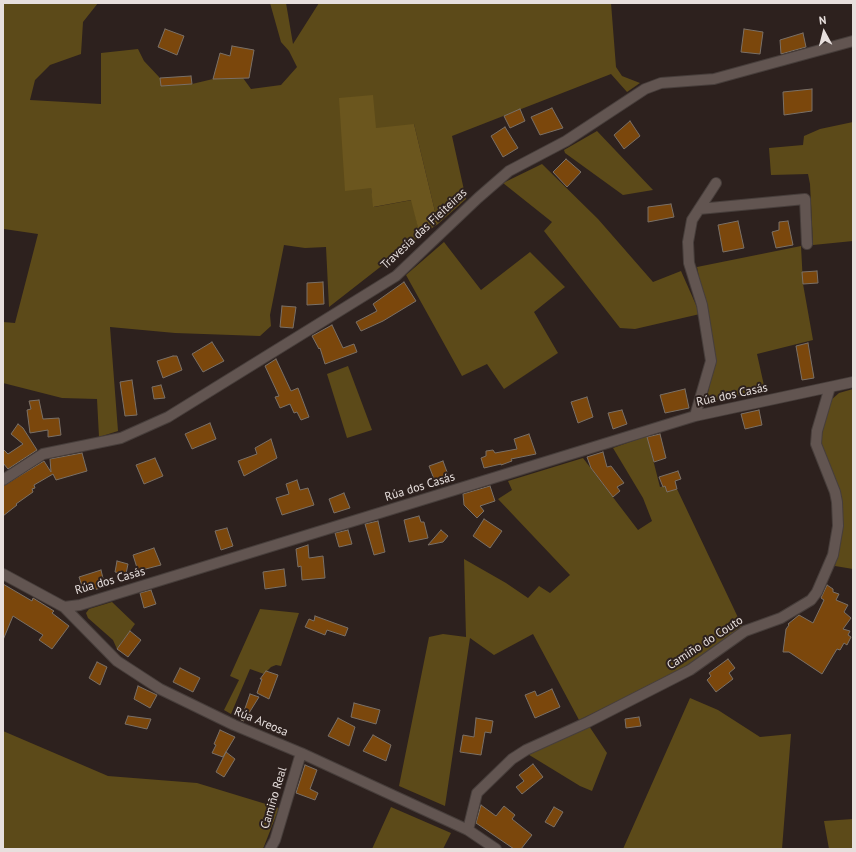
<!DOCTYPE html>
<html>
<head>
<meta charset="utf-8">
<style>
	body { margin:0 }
	#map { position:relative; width:856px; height:852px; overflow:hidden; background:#2d211e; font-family:"PT Sans",sans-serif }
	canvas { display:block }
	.frame { position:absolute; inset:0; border:4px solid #e7dfdd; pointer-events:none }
	.north { position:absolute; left:804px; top:12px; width:40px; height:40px; -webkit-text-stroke:3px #2d211e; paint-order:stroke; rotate:353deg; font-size:11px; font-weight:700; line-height:16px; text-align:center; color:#e7dfdd }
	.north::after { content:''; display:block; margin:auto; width:14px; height:18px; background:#e7dfdd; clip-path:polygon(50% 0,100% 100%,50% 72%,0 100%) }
</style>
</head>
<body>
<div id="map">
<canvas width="856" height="852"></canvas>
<div class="frame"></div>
<div class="north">N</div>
</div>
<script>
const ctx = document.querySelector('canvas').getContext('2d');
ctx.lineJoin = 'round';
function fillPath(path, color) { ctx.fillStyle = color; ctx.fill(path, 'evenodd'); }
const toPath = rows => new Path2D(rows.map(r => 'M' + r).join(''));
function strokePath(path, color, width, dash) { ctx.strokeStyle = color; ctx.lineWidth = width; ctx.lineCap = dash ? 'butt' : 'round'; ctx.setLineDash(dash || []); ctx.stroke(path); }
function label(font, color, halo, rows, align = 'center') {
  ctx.font = font + ' "PT Sans",sans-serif'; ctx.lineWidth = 4; ctx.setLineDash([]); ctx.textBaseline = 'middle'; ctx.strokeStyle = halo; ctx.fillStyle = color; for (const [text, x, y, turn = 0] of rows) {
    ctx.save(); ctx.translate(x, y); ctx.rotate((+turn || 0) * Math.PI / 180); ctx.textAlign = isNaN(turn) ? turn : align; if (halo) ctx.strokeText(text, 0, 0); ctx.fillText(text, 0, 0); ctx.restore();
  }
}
const green = toPath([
	[3,3,98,3,83,22,81,54,50,65,35,80,30,100,101,104,101,53,138,49,144,61,160,78,161,86,192,84,213,79,243,78,251,89,281,85,297,67,289,51,281,42,270,3,286,3,293,44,319,3,611,3,616,67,622,76,640,83,627,92,611,74,452,136,466,199,438,224,414,124,371,188,374,207,412,200,420,236,329,307,326,247,305,248,284,245,270,315,271,326,260,336,175,333,110,327,118,431,99,437,97,399,62,398,3,383,3,322,15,323,38,234,4,229,3,231],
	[853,122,853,241,813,245,810,184,808,174,771,175,769,148,803,145,804,136,820,129],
	[597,131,653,190,623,195,565,153,564,150],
	[542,164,598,219,653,282,681,271,700,314,635,329,620,328,544,231,552,222,503,183],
	[444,242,481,290,530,252,565,287,534,312,558,353,504,389,487,364,462,376,406,275],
	[801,246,803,284,813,340,757,354,765,390,706,402,715,360,697,267],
	[348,366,372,430,347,438,327,374],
	[853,389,853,569,835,566,842,518,839,487,821,447,820,435,830,401,839,393],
	[647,436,660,487,665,486,667,492,677,489,743,628,713,649,673,674,579,720,533,634,494,655,470,638,445,806,399,786,429,637,443,634,466,637,464,559,506,583,528,598,539,586,550,593,570,575,498,499,512,490,508,481,583,458,638,530,652,521,643,498,613,448],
	[112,602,135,624,117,649,113,640,88,618,86,613,89,609],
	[260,609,299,613,281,666,276,665,271,667,264,674,250,669,231,714,224,710,239,680,230,676],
	[690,698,718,710,760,737,791,734,782,849,623,849],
	[589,726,607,753,592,791,580,786,526,753],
	[3,731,108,776,197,783,279,808,263,849,3,849],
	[391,807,451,833,443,849,372,849],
	[853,819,853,849,829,849,824,821]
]);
const forest = toPath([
	[373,95,376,128,414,124,438,224,420,236,411,200,373,207,371,188,345,191,339,98]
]);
const building = toPath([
	[165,29,184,36,177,55,158,47,165,29],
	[744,29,763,32,760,54,741,52,744,29],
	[803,33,806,47,781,54,780,40,803,33],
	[232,46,254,50,249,78,213,79,220,53,230,56,232,46],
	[191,76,192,84,161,86,160,78,191,76],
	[812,89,812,111,784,115,783,92,812,89],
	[552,108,563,128,540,135,531,117,552,108],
	[520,109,525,121,510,128,504,116,520,109],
	[630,121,640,136,624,149,614,135,630,121],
	[505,127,518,148,503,157,491,136,505,127],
	[566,159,581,172,567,187,553,172,566,159],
	[671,204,674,217,648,222,648,207,671,204],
	[738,221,744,248,723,252,718,225,738,221],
	[788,221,793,245,776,248,772,232,779,230,779,222,788,221],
	[817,271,818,283,803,284,802,272,817,271],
	[323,282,324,304,307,305,307,283,323,282],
	[404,282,416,301,383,321,361,331,356,322,377,311,373,304,404,282],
	[282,306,296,307,293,328,280,327,282,306],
	[332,325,343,348,354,344,357,352,325,364,320,348,319,349,312,336,332,325],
	[212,342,224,361,203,372,192,354,212,342],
	[808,343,814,378,802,380,796,346,808,343],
	[173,356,177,356,182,370,163,378,157,361,173,356],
	[276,359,291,391,298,388,309,417,301,420,297,412,294,413,290,404,280,408,275,397,279,396,265,366,276,359],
	[132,380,137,415,125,416,120,382,132,380],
	[161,385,165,398,154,399,152,387,161,385],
	[685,389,689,408,665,413,660,395,685,389],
	[587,397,593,417,578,423,571,402,587,397],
	[39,400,43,419,59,418,61,435,48,437,48,430,30,433,27,410,31,409,29,401,39,400],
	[622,410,627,424,613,429,608,413,622,410],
	[759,410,762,425,745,429,741,414,759,410],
	[210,423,216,439,192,449,185,434,210,423],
	[18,424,23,428,37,450,8,469,3,463,3,449,8,454,23,444,11,434,18,424],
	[529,434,536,454,511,459,512,461,501,465,501,464,484,468,481,458,486,456,486,451,493,450,495,453,517,449,514,439,529,434],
	[660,434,666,458,654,462,647,437,660,434],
	[271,439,277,458,244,476,238,461,257,454,255,448,271,439],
	[603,452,607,467,611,466,624,483,617,487,620,491,613,497,591,468,587,457,603,452],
	[82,453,87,471,56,480,53,474,34,485,35,488,32,489,33,492,16,504,17,505,3,516,3,486,44,461,51,472,50,459,82,453],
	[155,458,163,476,144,484,136,465,155,458],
	[443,461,450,480,436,484,429,466,443,461],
	[678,471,681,479,675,481,677,489,667,492,665,486,663,487,659,477,678,471],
	[297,480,300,490,308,488,314,505,282,515,276,498,289,494,286,484,297,480],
	[490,486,495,501,480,506,484,511,477,518,464,505,463,494,490,486],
	[344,493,350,508,334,513,329,499,344,493],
	[419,516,421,522,424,522,428,538,409,542,404,520,419,516],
	[484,519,502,531,490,548,473,536,484,519],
	[378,521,385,552,374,555,365,524,378,521],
	[227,528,233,546,221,550,215,531,227,528],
	[348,530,352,544,339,547,335,533,348,530],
	[441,530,448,536,443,542,428,545,441,530],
	[308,545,309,558,323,556,325,578,302,580,301,566,298,567,296,549,308,545],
	[154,548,161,565,138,571,133,555,154,548],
	[117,561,128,564,126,574,115,572,117,561],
	[284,569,286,586,265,589,263,572,284,569],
	[101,570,105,587,93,590,92,588,83,589,79,577,101,570],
	[3,584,32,601,33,598,54,611,52,613,69,626,52,649,39,640,43,635,13,616,3,640,3,584],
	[827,585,833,589,833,592,839,594,836,600,848,605,844,612,851,618,843,629,850,631,848,635,851,637,847,645,844,643,840,650,837,649,822,674,789,652,783,652,786,629,789,625,788,624,799,615,813,623,824,600,821,598,827,585],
	[151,590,156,604,144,608,140,593,151,590],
	[315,616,348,628,345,636,327,630,325,635,305,627,309,619,314,621,315,616],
	[130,631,141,640,128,657,117,649,130,631],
	[728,659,735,668,729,673,733,679,716,692,707,680,711,676,709,673,728,659],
	[97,662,107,667,100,685,89,678,97,662],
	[180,668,200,678,193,692,173,682,180,668],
	[266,671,278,675,269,699,257,693,262,679,260,679,266,671],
	[138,686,157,695,150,708,134,699,138,686],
	[552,689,560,707,535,718,525,695,535,691,537,696,552,689],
	[250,694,259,697,244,721,241,720,250,694],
	[354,703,380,710,376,724,351,717,354,703],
	[128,716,151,719,147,729,125,724,128,716],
	[639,717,641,726,626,728,625,719,639,717],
	[338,718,355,727,349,746,328,736,338,718],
	[476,718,493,721,491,733,485,732,481,755,460,752,463,735,474,737,476,718],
	[220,730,235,737,223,757,212,753,216,745,214,744,220,730],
	[373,735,391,745,386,761,363,751,373,735],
	[226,752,235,759,224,777,216,772,226,752],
	[533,764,543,777,522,794,516,787,524,781,519,775,533,764],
	[305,765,317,770,310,789,318,793,315,800,296,793,305,765],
	[481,805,496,816,504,806,515,815,512,819,532,835,521,849,514,849,476,823,481,805],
	[554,807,563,812,554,827,545,822,554,807]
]);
const minor = toPath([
	[699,209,805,199,807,244],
	[695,416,711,361,702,305,689,263,688,242,692,220,716,183],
	[3,480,43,454,121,438,168,417,396,276,478,198,509,171,566,141,645,89,661,83,714,79,853,41],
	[3,574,64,607,80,605,695,416,853,382],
	[64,607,117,661,160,689,234,725,301,753,468,830,496,849],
	[468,830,477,793,512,759,526,750,588,722,690,670,745,631,781,618,811,600,817,592,833,555,838,526,837,502,835,492,816,444,817,431,830,387],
	[270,849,275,840,301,753]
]);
const streetNames = [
	["Travesía das Fieiteiras",424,229,-43],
	["Rúa dos Casás",732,395,-12],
	["Rúa dos Casás",420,487,-17],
	["Rúa dos Casás",110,581,-16],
	["Camiño do Couto",705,643,-33],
	["Rúa Areosa",261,722,23],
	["Camiño Real",274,798,-73]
];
fillPath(green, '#5c4a19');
fillPath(forest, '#6b561e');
fillPath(building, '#7b470c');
strokePath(building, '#7a7067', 1);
strokePath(minor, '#473e3b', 12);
strokePath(minor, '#625551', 10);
label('12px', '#e7dfdd', '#2d211e', streetNames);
</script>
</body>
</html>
